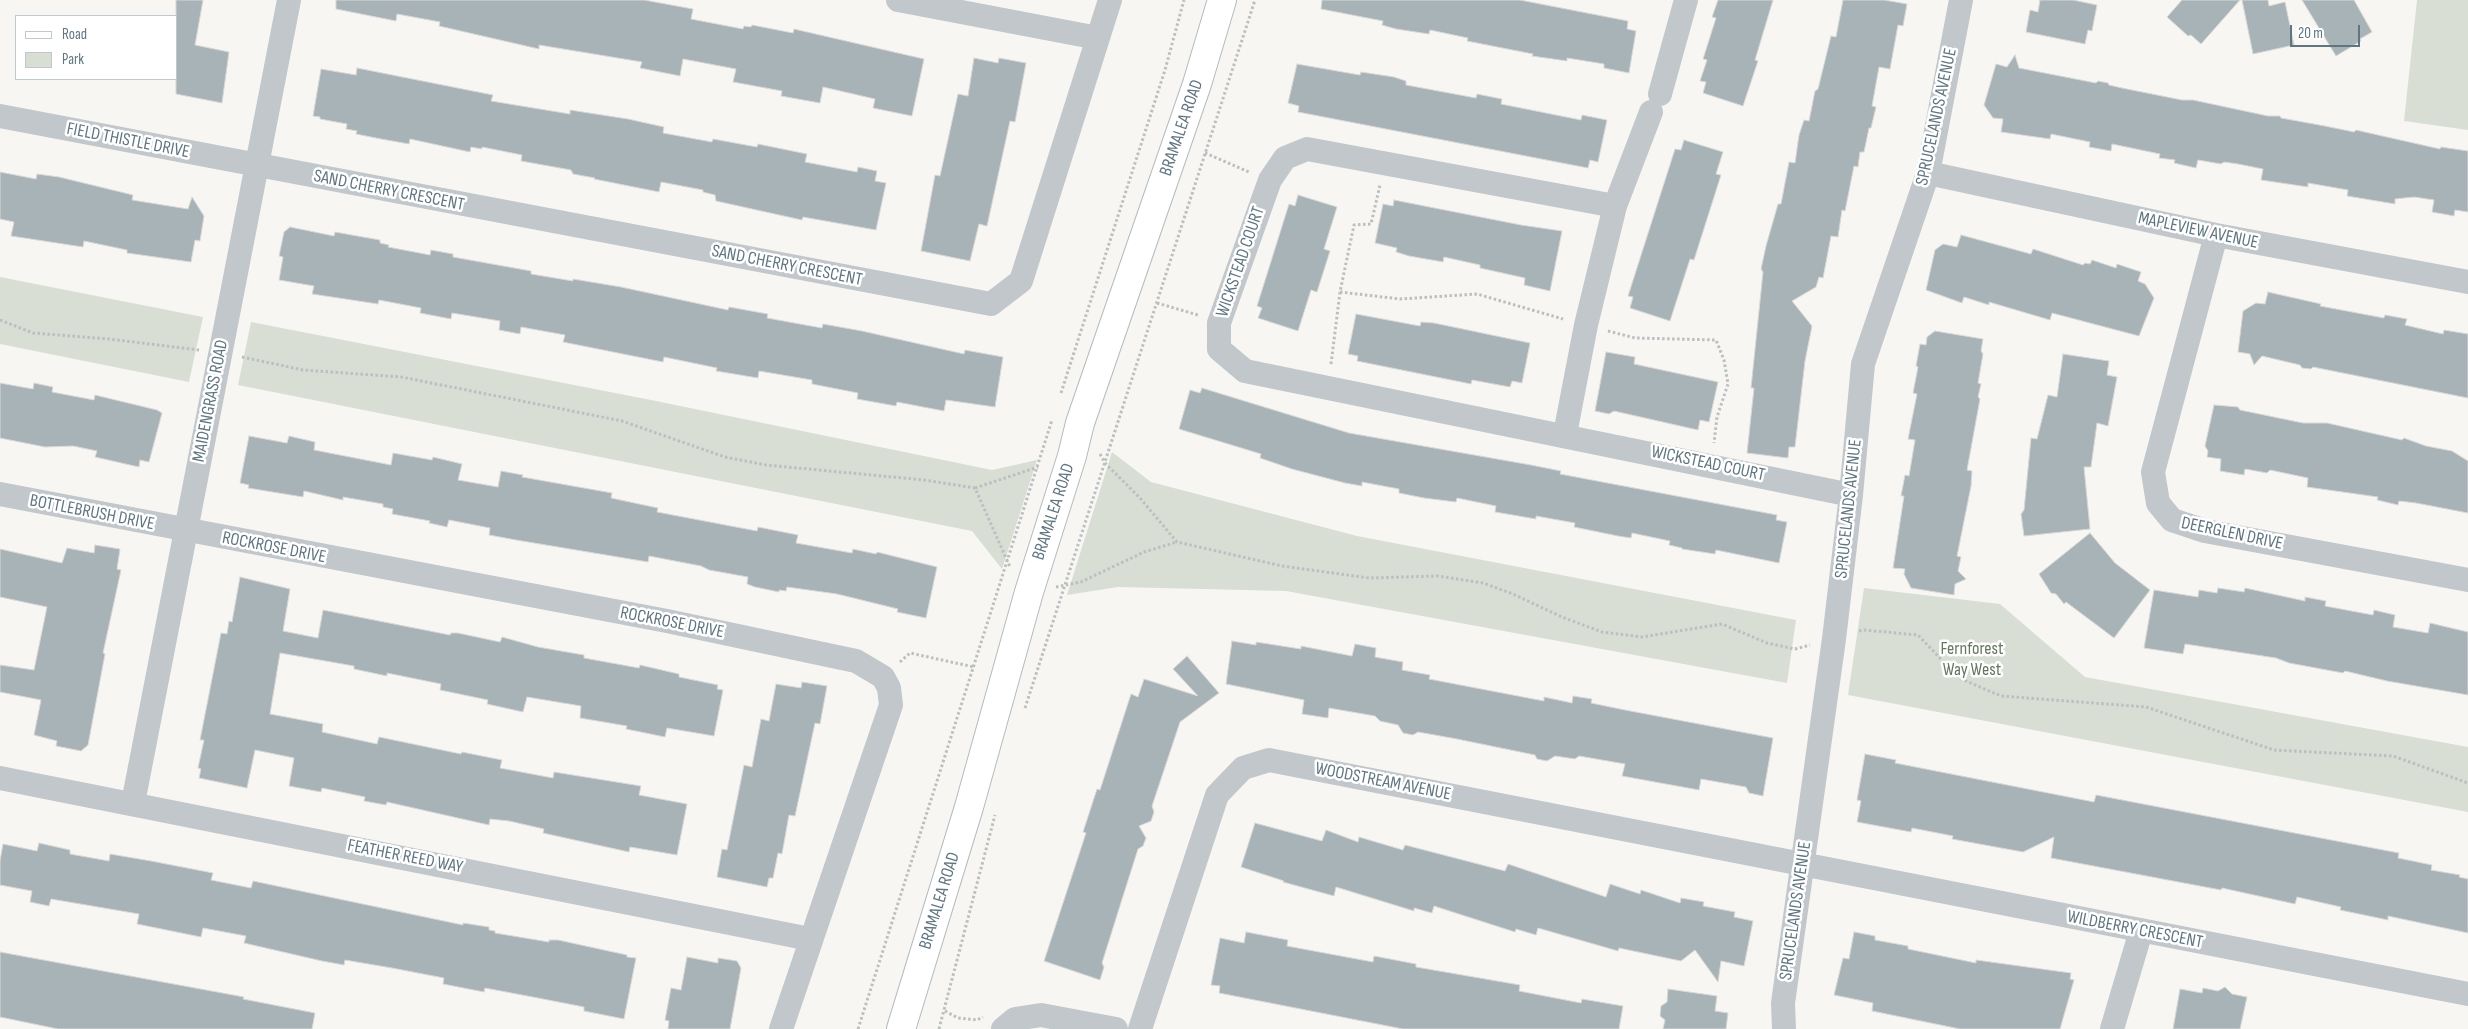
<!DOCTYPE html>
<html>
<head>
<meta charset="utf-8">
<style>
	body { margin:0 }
	#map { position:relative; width:2468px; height:1029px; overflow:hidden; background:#f7f6f3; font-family:"Sofia Sans Condensed",sans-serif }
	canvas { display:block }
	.legend { position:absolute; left:15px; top:15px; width:162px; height:65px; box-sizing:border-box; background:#fff; border:1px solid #bfc8cc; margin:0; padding:6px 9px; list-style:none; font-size:15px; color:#607580 }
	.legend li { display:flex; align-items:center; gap:10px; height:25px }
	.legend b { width:25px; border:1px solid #bfc8cc }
	.scale { position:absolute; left:2290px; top:25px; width:70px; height:22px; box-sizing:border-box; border:2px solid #607580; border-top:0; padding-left:6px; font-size:15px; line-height:18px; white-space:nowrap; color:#607580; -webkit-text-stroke:4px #fff; paint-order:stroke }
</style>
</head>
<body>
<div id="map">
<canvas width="2468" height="1029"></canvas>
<ul class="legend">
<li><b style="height:6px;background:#fff"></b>Road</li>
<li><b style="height:14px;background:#d8ded4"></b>Park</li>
</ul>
<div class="scale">20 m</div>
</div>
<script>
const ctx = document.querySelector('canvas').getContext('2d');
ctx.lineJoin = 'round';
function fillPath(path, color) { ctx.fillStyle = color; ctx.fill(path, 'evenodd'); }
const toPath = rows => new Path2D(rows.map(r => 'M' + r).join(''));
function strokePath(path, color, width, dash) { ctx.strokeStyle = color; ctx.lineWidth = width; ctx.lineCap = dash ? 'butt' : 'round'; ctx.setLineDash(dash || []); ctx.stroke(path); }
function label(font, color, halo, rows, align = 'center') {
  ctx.font = font + ' "Sofia Sans Condensed",sans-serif'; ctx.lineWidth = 5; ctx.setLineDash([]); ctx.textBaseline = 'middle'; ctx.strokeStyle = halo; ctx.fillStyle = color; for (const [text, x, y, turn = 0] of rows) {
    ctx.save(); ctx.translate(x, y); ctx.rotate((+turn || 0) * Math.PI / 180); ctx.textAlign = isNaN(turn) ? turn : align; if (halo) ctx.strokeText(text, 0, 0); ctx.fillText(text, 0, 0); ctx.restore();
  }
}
const green = toPath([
	[2417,0,2468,0,2468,130,2404,121],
	[0,277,203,317,189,382,0,344],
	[251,322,651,400,992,470,1037,460,1002,569,972,531,238,385],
	[1112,452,1151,482,1357,536,1796,620,1787,683,1286,591,1118,587,1067,595],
	[1864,588,2000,604,2085,677,2468,747,2468,812,1848,695]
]);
const building = toPath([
	[176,0,203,0,195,45,229,52,222,103,176,94,176,0],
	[336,0,644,0,693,9,691,19,743,29,744,26,751,27,752,25,793,33,794,29,924,59,912,116,873,108,875,99,823,87,820,103,781,96,782,91,733,82,736,69,683,59,680,76,640,68,642,62,539,45,539,49,439,26,440,22,397,14,396,21,336,9,336,0],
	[1322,0,1520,0,1628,21,1627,29,1636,31,1629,73,1604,68,1604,64,1567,58,1567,61,1532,56,1533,54,1467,41,1468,38,1430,30,1429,34,1396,29,1382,25,1383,21,1321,9,1322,0],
	[1718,0,1773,0,1755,60,1758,61,1743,106,1703,93,1706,82,1700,81,1707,60,1703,59,1716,18,1712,17,1718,0],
	[1843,0,1884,0,1907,4,1903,26,1898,25,1890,69,1879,67,1872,106,1876,107,1871,128,1869,128,1864,152,1860,152,1858,167,1854,166,1845,211,1842,210,1838,237,1831,236,1823,278,1819,277,1816,287,1792,301,1812,326,1805,361,1795,447,1789,447,1788,458,1747,453,1754,388,1751,388,1763,272,1761,269,1766,246,1778,204,1781,204,1789,162,1795,163,1799,135,1804,120,1809,121,1815,91,1818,89,1831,36,1836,37,1843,0],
	[2040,0,2073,0,2097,5,2092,31,2088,30,2085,44,2026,32,2030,10,2038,12,2040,0],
	[2182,0,2240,0,2201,44,2191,35,2188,36,2167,17,2182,0],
	[2242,0,2268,0,2269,6,2285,2,2294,45,2253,54,2242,0],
	[2302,0,2354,0,2372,32,2360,39,2361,41,2336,56,2302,0],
	[2015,55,2019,68,2096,83,2098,81,2108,83,2109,85,2122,88,2182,100,2193,100,2268,116,2280,116,2281,118,2325,126,2354,132,2356,130,2440,149,2441,147,2468,151,2468,212,2455,210,2454,216,2432,212,2434,200,2414,197,2395,199,2395,204,2347,196,2348,190,2308,183,2308,187,2261,180,2263,169,2238,164,2224,162,2221,164,2198,160,2196,168,2174,163,2175,160,2159,158,2160,154,2112,144,2111,151,2089,147,2090,142,2051,134,2050,139,2001,132,2003,119,1993,118,1984,105,1996,64,2007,67,2015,55],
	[974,58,998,63,999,58,1026,63,1015,122,1010,121,987,226,979,224,970,261,921,251,935,175,940,176,958,94,968,96,974,58],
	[1297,64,1360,75,1361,72,1394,77,1406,81,1406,85,1476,98,1477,94,1502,99,1501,104,1581,120,1582,115,1607,120,1598,162,1590,160,1588,168,1298,112,1299,106,1288,103,1297,64],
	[357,68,493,95,491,101,570,114,570,110,628,119,664,127,663,133,712,142,713,139,757,147,758,144,807,154,805,162,857,172,858,167,877,171,875,181,886,183,876,230,803,217,802,220,716,201,715,195,703,192,703,190,661,182,659,192,594,179,595,178,573,174,571,170,521,161,522,155,482,147,482,149,471,147,470,152,410,139,409,144,381,139,356,134,357,131,346,129,347,124,320,119,320,117,313,116,321,69,356,75,357,68],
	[1684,140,1723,152,1716,174,1721,175,1694,260,1690,259,1670,321,1630,308,1633,297,1628,296,1675,149,1681,150,1684,140],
	[0,172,36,179,37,174,59,177,133,195,132,200,188,209,192,197,204,216,200,241,195,240,191,262,127,253,127,250,84,241,83,247,11,236,14,222,0,219,0,172],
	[1298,195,1337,207,1324,249,1330,251,1317,292,1311,290,1298,331,1258,318,1262,308,1257,306,1289,204,1295,206,1298,195],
	[1394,200,1521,225,1562,231,1550,291,1524,285,1525,278,1480,268,1480,265,1444,257,1443,262,1409,256,1396,252,1397,248,1375,243,1383,204,1393,206,1394,200],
	[290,227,334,236,335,232,380,240,380,243,389,245,388,247,430,255,431,250,453,254,453,257,531,271,531,274,573,281,573,279,621,287,728,310,729,307,768,314,767,318,822,328,823,324,862,331,964,354,965,350,1003,357,995,407,946,400,944,411,897,402,896,406,857,399,858,393,812,384,812,380,759,371,758,378,716,371,717,368,664,357,663,362,563,342,565,335,521,327,520,334,499,330,500,321,452,313,451,319,420,313,421,308,379,300,378,304,312,294,314,286,279,280,283,257,279,256,284,232,290,227],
	[1961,235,2031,254,2033,249,2083,265,2085,263,2090,264,2092,260,2116,268,2117,264,2141,272,2138,281,2145,284,2154,298,2139,336,2052,313,2050,320,1989,302,1989,305,1964,297,1962,303,1926,290,1935,250,1943,244,1957,247,1961,235],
	[2268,292,2321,304,2320,306,2384,318,2385,315,2407,319,2405,325,2443,334,2444,330,2468,334,2468,398,2313,367,2311,369,2302,368,2300,365,2262,356,2254,365,2250,354,2238,352,2243,311,2256,303,2265,304,2268,292],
	[1356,314,1420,326,1421,322,1434,323,1530,343,1522,383,1512,381,1510,387,1472,380,1471,384,1357,361,1358,356,1348,354,1356,314],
	[1935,331,1983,339,1981,351,1983,354,1978,383,1981,384,1978,397,1980,399,1967,470,1972,471,1971,486,1957,556,1961,557,1958,571,1966,579,1955,584,1954,595,1911,588,1904,574,1905,569,1893,568,1904,496,1901,496,1905,475,1909,476,1915,440,1908,439,1917,394,1913,393,1918,367,1916,366,1920,344,1926,345,1927,337,1935,331],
	[1606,352,1635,357,1634,364,1718,382,1709,422,1700,420,1698,430,1614,411,1609,414,1595,411,1606,352],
	[2063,354,2109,361,2107,375,2117,377,2108,426,2097,423,2091,467,2084,467,2090,529,2024,536,2021,514,2024,510,2031,438,2037,439,2048,395,2057,397,2063,354],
	[0,383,33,389,34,383,53,387,52,392,94,400,95,395,157,410,162,413,149,462,140,460,139,467,95,457,97,451,73,446,45,447,0,438,0,383],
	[1202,388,1349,433,1531,465,1561,471,1560,474,1777,515,1776,520,1787,522,1779,563,1716,550,1715,554,1682,549,1682,548,1669,545,1670,541,1632,533,1631,538,1618,536,1574,527,1575,523,1536,516,1536,519,1495,512,1496,506,1457,498,1456,502,1424,498,1399,493,1399,489,1362,482,1362,486,1345,483,1292,469,1260,458,1261,454,1179,429,1190,390,1200,393,1202,388],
	[2214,405,2238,407,2240,410,2303,423,2327,423,2402,440,2404,438,2426,446,2452,451,2468,461,2468,513,2416,503,2399,501,2398,505,2377,500,2378,497,2307,487,2308,478,2270,470,2267,473,2245,469,2244,475,2220,471,2221,459,2207,457,2208,451,2205,446,2214,405],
	[249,436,287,443,289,436,315,442,314,450,391,465,393,453,432,460,433,457,462,464,458,480,498,487,501,471,523,475,522,477,612,493,611,498,658,508,657,512,757,531,758,527,798,535,796,543,852,553,853,549,876,554,877,552,937,567,926,618,897,612,898,609,837,594,787,587,786,591,779,590,779,592,755,587,747,584,748,577,709,570,701,566,649,556,648,562,516,540,489,535,490,528,449,520,447,527,429,523,430,521,392,514,393,509,383,507,383,504,343,497,343,500,304,491,303,497,248,488,249,485,240,483,249,436],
	[2090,533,2115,563,2150,590,2114,638,2066,602,2064,604,2056,594,2051,593,2039,574,2090,533],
	[95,545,120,549,117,569,121,570,103,653,105,654,88,745,81,751,56,746,57,741,34,735,41,700,0,692,0,665,34,670,47,607,0,597,0,549,62,563,67,548,94,553,95,545],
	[240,577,290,589,283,631,318,638,323,610,450,635,451,633,458,633,500,642,502,637,538,647,584,655,584,658,639,668,640,665,679,674,679,677,718,685,717,689,723,690,714,736,667,728,665,737,626,729,627,726,580,718,581,706,527,697,523,712,487,704,488,700,440,690,441,684,387,673,387,676,354,669,354,666,280,653,270,714,323,724,322,732,377,744,379,737,461,754,462,752,502,760,500,768,553,778,554,772,641,786,639,795,687,804,677,855,630,847,629,852,543,833,544,829,509,821,490,819,489,825,387,802,386,805,364,801,365,797,322,788,321,792,289,786,294,758,255,750,247,788,199,778,201,769,198,768,204,740,200,740,221,633,227,634,229,621,232,622,240,577],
	[2218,588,2244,592,2245,588,2305,601,2305,597,2326,601,2325,606,2373,615,2374,610,2395,615,2393,627,2428,633,2430,623,2468,632,2468,695,2387,681,2345,671,2343,673,2289,663,2276,658,2185,644,2183,654,2144,648,2154,590,2198,597,2199,590,2217,593,2218,588],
	[1232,641,1256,645,1256,642,1301,649,1301,646,1352,656,1355,644,1376,648,1375,657,1403,662,1402,670,1430,675,1429,679,1544,701,1544,697,1572,703,1573,696,1592,699,1591,703,1625,710,1773,738,1763,796,1749,793,1746,787,1701,779,1699,790,1622,776,1625,764,1579,756,1575,759,1555,756,1547,761,1537,759,1535,755,1457,739,1418,732,1413,735,1403,733,1398,725,1380,721,1375,716,1329,708,1328,718,1302,714,1304,700,1226,684,1232,641],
	[1187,656,1219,693,1180,722,1152,806,1154,812,1151,821,1139,826,1146,838,1143,846,1138,849,1124,893,1102,963,1104,967,1100,980,1044,961,1086,833,1083,832,1097,789,1100,790,1131,694,1138,697,1144,679,1198,696,1173,669,1187,656],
	[802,682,827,686,820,724,815,723,795,816,789,815,782,854,778,853,773,878,769,878,767,887,717,877,722,849,727,850,744,765,752,767,761,719,769,721,776,684,801,688,802,682],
	[1865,754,1896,760,1895,763,2094,802,2096,795,2399,853,2398,858,2432,865,2431,870,2460,875,2459,877,2468,879,2468,933,2388,916,2388,920,2340,910,2341,907,2297,897,2295,904,2222,888,2221,890,2051,858,2054,837,2023,852,1952,839,1953,836,1912,828,1911,832,1857,822,1861,801,1857,800,1865,754],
	[1255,823,1322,841,1326,830,1358,842,1359,837,1403,850,1405,845,1505,871,1508,864,1606,897,1610,884,1640,894,1641,890,1680,903,1681,898,1704,902,1703,906,1735,912,1734,917,1753,921,1744,966,1721,961,1718,982,1695,950,1681,961,1619,948,1618,951,1538,928,1536,935,1516,929,1515,932,1434,906,1432,913,1414,908,1414,911,1336,887,1334,896,1283,882,1284,881,1241,867,1255,823],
	[39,843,70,850,70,854,109,861,110,854,151,861,213,873,211,880,251,888,253,881,463,925,463,923,489,927,489,930,495,931,495,933,549,942,549,940,558,940,627,955,627,957,636,958,624,1019,584,1011,584,1007,538,998,485,988,484,992,443,984,444,978,392,968,345,960,344,965,322,961,244,943,246,936,203,928,201,937,137,924,139,914,51,899,49,906,30,902,32,891,0,885,0,861,3,844,37,851,39,843],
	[1246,932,1288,940,1287,946,1373,962,1374,956,1416,964,1416,967,1520,985,1519,991,1581,1003,1582,999,1623,1006,1619,1029,1403,1029,1219,993,1220,986,1211,985,1220,938,1244,943,1246,932],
	[1854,932,1875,936,1875,940,1908,946,1908,949,1976,963,1976,960,2071,973,2070,979,2074,980,2060,1029,1960,1029,1872,1011,1873,1003,1834,995,1843,958,1849,959,1854,932],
	[0,952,244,997,243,999,315,1013,312,1029,58,1029,0,1017,0,952],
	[687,957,718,963,718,958,737,961,741,968,730,1029,668,1029,669,1021,665,1020,671,988,681,990,687,957],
	[2225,987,2232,994,2247,997,2240,1029,2173,1029,2180,989,2202,993,2203,988,2218,991,2225,987],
	[1668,989,1717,996,1715,1011,1728,1013,1726,1029,1663,1029,1665,1020,1660,1016,1661,1006,1667,1002,1668,989]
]);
const path = toPath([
	[1205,153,1249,172],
	[1340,292,1400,299,1477,294,1563,319],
	[1157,303,1198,315],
	[0,320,33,333,109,339,199,350],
	[1608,331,1635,338,1716,340,1724,360,1728,384,1717,417,1714,443],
	[242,357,303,370,401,377,537,404,622,421,725,457,766,465,924,480,975,488,1010,567],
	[1331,364,1340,292,1354,225,1371,224,1380,185],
	[1061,393,1165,70,1184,0],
	[1100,454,1105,463,1140,498,1177,542,1282,566,1369,578,1438,576,1483,583,1513,594,1562,617,1602,632,1642,637,1722,624,1767,643,1795,649,1810,645],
	[975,488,1038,467],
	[1056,587,1081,582,1144,552,1177,542],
	[1859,631,1864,630,1918,635,1959,678,2001,696,2146,707,2274,750,2393,756,2468,783],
	[900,662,910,653,974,667],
	[1025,708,1255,0],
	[945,1011,958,1018,977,1020,983,1017],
	[858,1029,1052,420],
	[939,1029,995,815]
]);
const minor = toPath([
	[898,0,1098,38],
	[1660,94,1686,0],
	[0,116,991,304,1021,281,1110,0],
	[1928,173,2216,235,2468,282],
	[1615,206,1307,149,1285,158,1270,180,1219,323,1219,349,1245,371,1851,495],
	[2216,235,2153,472,2158,503,2172,520,2205,531,2468,580],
	[1565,434,1586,325,1615,206,1651,112],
	[0,494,667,621,856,661,883,677,889,688,891,705,781,1029],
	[0,778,810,939],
	[133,803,289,0],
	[1003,1029,1015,1019,1041,1015,1116,1029],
	[1140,1029,1217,795,1243,768,1269,760,2468,994],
	[1784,1029,1783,1003,1834,639,1851,495,1863,364,1928,173,1961,0],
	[2112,1029,2141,931]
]);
const secondary = toPath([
	[901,1029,969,807,1029,592,1072,456,1080,423,1197,84,1222,0]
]);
const streetNames = [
	["SPRUCELANDS AVENUE",1937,117,-78],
	["BRAMALEA ROAD",1182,128,-71],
	["FIELD THISTLE DRIVE",128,141,11],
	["SAND CHERRY CRESCENT",389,191,11],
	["MAPLEVIEW AVENUE",2198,231,12],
	["WICKSTEAD COURT",1241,262,-71],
	["SAND CHERRY CRESCENT",787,266,11],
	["MAIDENGRASS ROAD",211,401,-79],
	["WICKSTEAD COURT",1708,464,12],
	["SPRUCELANDS AVENUE",1849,509,-84],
	["BRAMALEA ROAD",1054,512,-72],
	["BOTTLEBRUSH DRIVE",92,513,11],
	["DEERGLEN DRIVE",2232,534,12],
	["ROCKROSE DRIVE",274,548,11],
	["ROCKROSE DRIVE",672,623,11],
	["WOODSTREAM AVENUE",1383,782,11],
	["FEATHER REED WAY",405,857,11],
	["BRAMALEA ROAD",940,901,-73],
	["SPRUCELANDS AVENUE",1796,911,-82],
	["WILDBERRY CRESCENT",2135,930,11]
];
const parkNames = [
	["Fernforest",1972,649],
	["Way West",1972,670]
];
fillPath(green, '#d8ded4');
fillPath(building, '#a8b3b7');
strokePath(building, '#d8d8d6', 1);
strokePath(secondary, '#b4bbbe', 30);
strokePath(path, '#bbbfc1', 3, [2.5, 2.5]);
strokePath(minor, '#c1c7ca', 24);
strokePath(secondary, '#fff', 28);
label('18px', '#607580', '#fff', streetNames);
label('18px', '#66775f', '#fff', parkNames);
</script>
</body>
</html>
